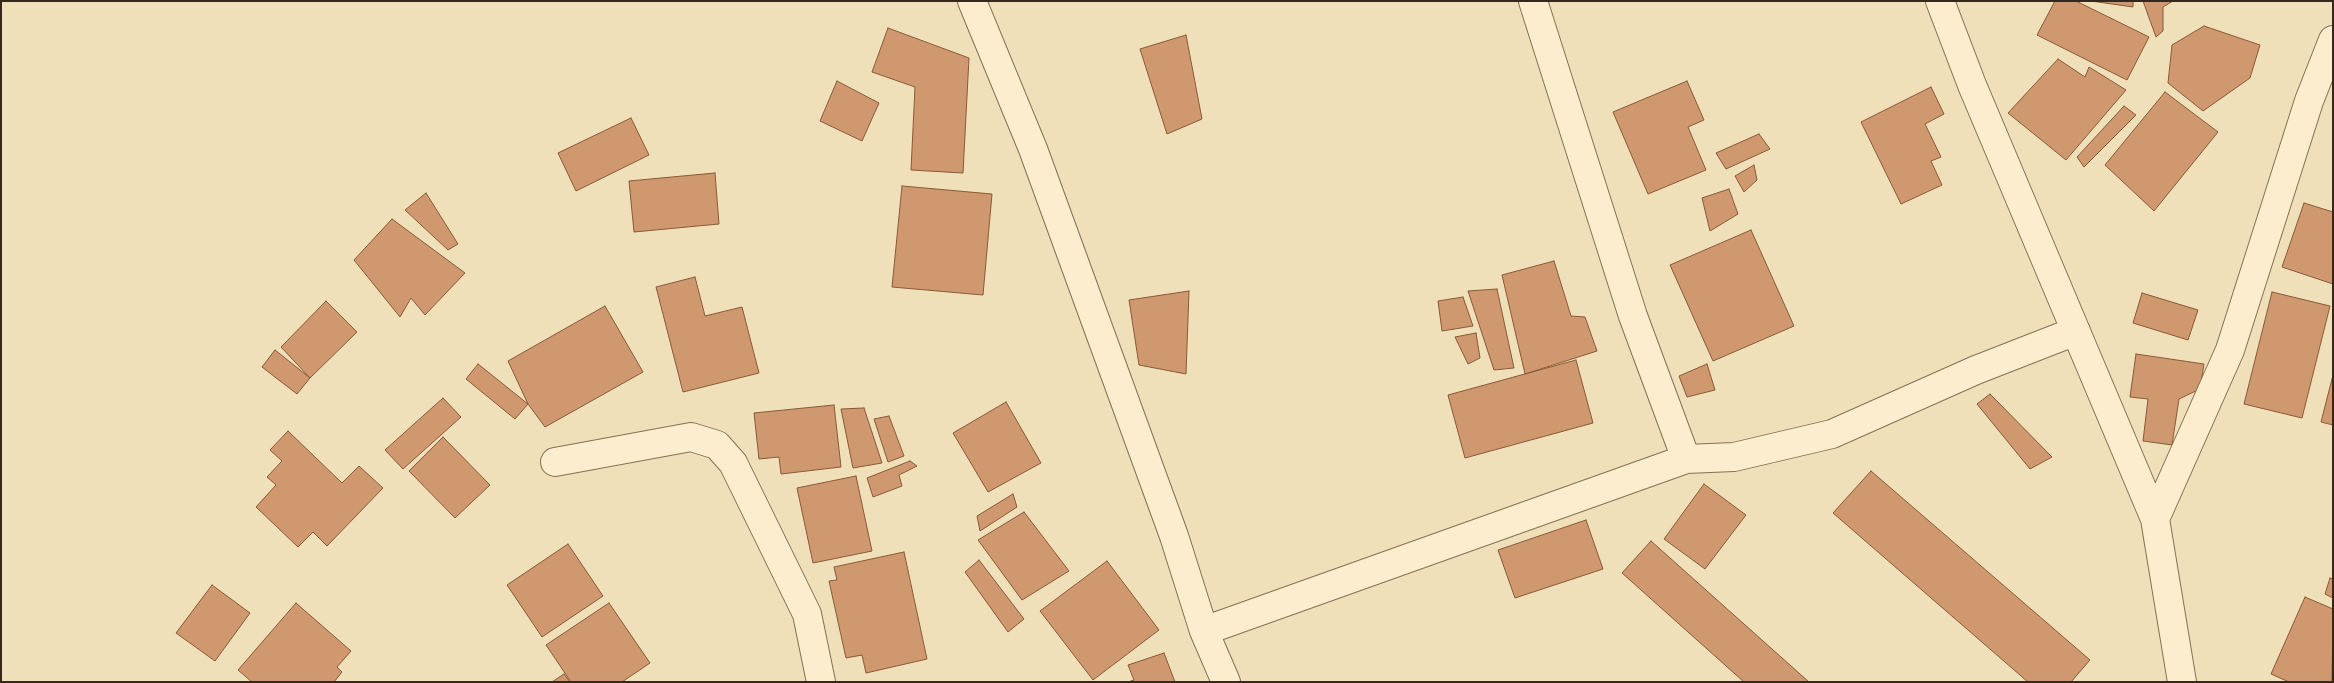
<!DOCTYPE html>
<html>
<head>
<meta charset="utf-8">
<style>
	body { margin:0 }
	#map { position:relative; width:2334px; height:683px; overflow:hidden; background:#f0e0ba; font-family:"Noto Serif",serif }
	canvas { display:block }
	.frame { position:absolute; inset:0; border:2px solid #35271a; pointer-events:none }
</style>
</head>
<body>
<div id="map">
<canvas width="2334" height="683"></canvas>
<div class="frame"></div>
</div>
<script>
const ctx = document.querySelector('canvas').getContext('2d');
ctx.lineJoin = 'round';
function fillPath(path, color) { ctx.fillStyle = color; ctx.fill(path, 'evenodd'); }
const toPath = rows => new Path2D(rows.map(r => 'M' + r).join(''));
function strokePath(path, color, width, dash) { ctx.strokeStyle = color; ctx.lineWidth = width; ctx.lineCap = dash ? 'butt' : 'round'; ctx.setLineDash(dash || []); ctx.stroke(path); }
const building = toPath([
	[2055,1,2076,1,2149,37,2127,80,2037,35,2055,1],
	[2133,1,2133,7,2091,1,2133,1],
	[2143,1,2173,1,2163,7,2163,31,2156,37,2143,1],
	[2204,26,2260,45,2250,78,2203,111,2168,83,2172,45,2204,26],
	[888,28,969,58,963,173,911,170,915,87,872,72,888,28],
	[1186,35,1202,119,1167,134,1140,49,1186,35],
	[2058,59,2085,77,2089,67,2126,90,2066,160,2008,113,2058,59],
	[837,81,879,103,862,141,820,121,837,81],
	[1687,81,1704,120,1688,127,1706,170,1648,194,1613,112,1687,81],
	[1931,87,1944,114,1925,124,1941,157,1931,161,1942,185,1901,204,1861,122,1931,87],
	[2165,92,2218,132,2154,211,2105,165,2165,92],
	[2124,106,2136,115,2084,167,2077,157,2124,106],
	[631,118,649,155,576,191,558,153,631,118],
	[1759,134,1770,149,1726,169,1716,153,1759,134],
	[1754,165,1757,180,1744,192,1735,176,1754,165],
	[715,173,719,224,634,232,629,181,715,173],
	[902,186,992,194,983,295,892,287,902,186],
	[1729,189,1738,214,1710,231,1702,198,1729,189],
	[426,193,458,244,448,250,405,210,426,193],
	[2304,203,2333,212,2333,284,2282,267,2304,203],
	[392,219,465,273,425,315,411,298,400,317,354,260,392,219],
	[1751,230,1794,326,1713,361,1670,265,1751,230],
	[1554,261,1571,316,1585,317,1597,351,1525,374,1502,275,1554,261],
	[695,277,705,316,742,307,759,373,683,392,656,287,695,277],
	[1497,289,1514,368,1494,370,1468,291,1497,289],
	[1189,291,1186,374,1139,365,1129,300,1189,291],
	[2272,292,2330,306,2302,418,2244,404,2272,292],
	[2142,293,2198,310,2188,340,2133,323,2142,293],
	[1463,297,1473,326,1442,331,1438,301,1463,297],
	[326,301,357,332,310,378,281,347,326,301],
	[605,306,643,372,545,427,528,404,508,361,605,306],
	[1476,333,1480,358,1468,364,1455,337,1476,333],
	[275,350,310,378,297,394,262,367,275,350],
	[2136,354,2204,364,2200,389,2179,399,2172,445,2143,441,2148,399,2130,397,2136,354],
	[1576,360,1593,423,1465,458,1448,395,1576,360],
	[478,364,528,404,515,419,466,379,478,364],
	[1707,364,1715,390,1687,397,1679,376,1707,364],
	[2333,375,2333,425,2321,422,2333,375],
	[1990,394,2052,457,2030,469,1977,404,1990,394],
	[443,398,461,417,403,469,385,450,443,398],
	[1006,402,1041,463,988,492,953,433,1006,402],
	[834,405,841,467,781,474,779,457,759,459,754,413,834,405],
	[864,408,882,463,853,468,841,409,864,408],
	[889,416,904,456,888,462,874,419,889,416],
	[288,431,342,483,359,466,383,488,327,546,313,532,298,547,256,507,276,485,267,477,282,461,270,450,288,431],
	[443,437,490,485,455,518,409,471,443,437],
	[910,461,917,466,899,475,902,486,873,497,867,478,910,461],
	[1871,471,2090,660,2071,682,2028,682,1833,513,1871,471],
	[856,476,872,551,813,563,797,488,856,476],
	[1704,484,1746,515,1705,569,1664,539,1704,484],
	[1013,494,1017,507,980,531,977,516,1013,494],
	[1024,512,1069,571,1022,600,978,540,1024,512],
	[1586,520,1603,569,1515,598,1498,550,1586,520],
	[1651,541,1809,682,1744,682,1622,573,1651,541],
	[568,544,603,596,542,637,507,585,568,544],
	[904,552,927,659,866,673,862,655,846,658,829,581,837,580,834,567,904,552],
	[979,560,1024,619,1008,632,965,572,979,560],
	[1107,561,1159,630,1093,680,1040,611,1107,561],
	[2330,578,2333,579,2333,598,2325,594,2330,578],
	[212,585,250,613,215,661,176,633,212,585],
	[2305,597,2333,609,2332,682,2289,682,2271,674,2305,597],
	[296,603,351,651,337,667,342,672,334,682,252,682,238,670,296,603],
	[609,603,650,663,622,682,571,682,546,645,609,603],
	[1164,653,1175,682,1128,682,1134,680,1128,665,1164,653],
	[564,674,570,682,552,682,564,674]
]);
const minor = toPath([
	[972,1,1033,149,1174,536,1204,631,1226,682],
	[1533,1,1633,316,1686,459,1734,457,1832,434,1976,370,2076,331],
	[1940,1,1972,85,2155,519,2182,682],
	[555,462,691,437,717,445,733,463,807,614,821,682],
	[2155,519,2230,350,2309,101,2333,40],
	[1204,631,1686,459]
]);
fillPath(building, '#d0986e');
strokePath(building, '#875938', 1);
strokePath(minor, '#877054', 30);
strokePath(minor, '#fbedcd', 28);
</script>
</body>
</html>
